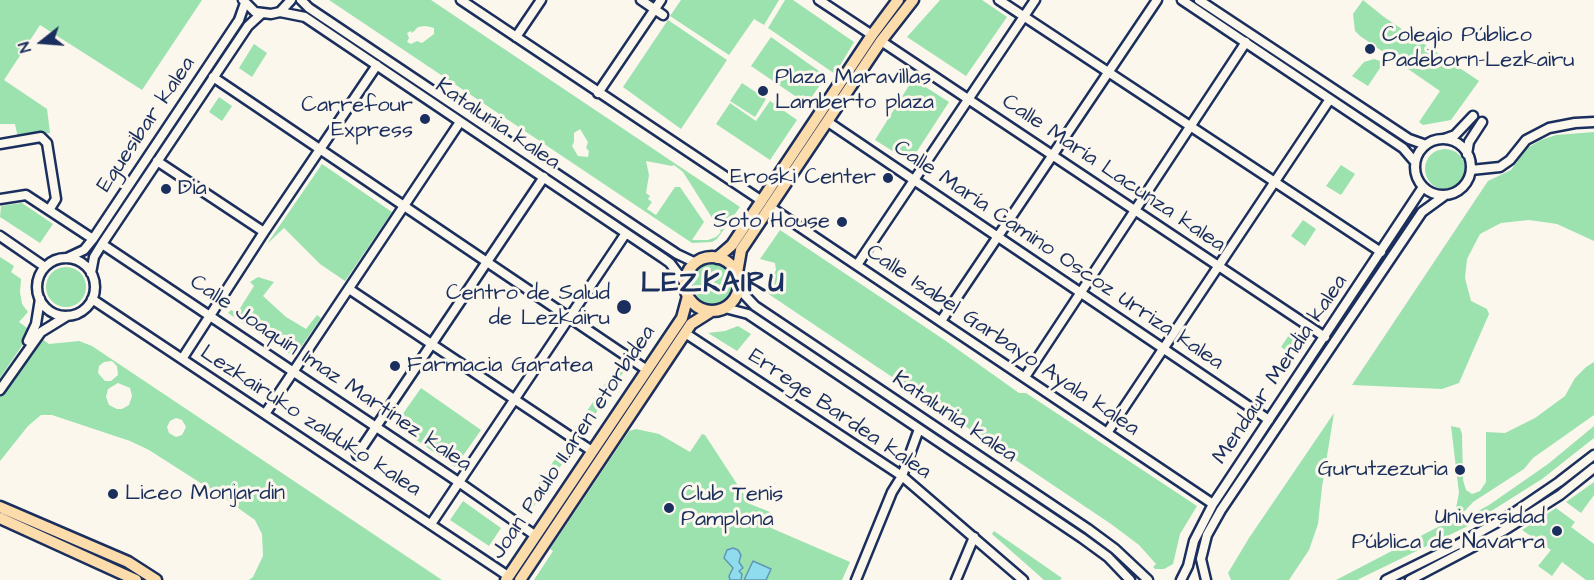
<!DOCTYPE html>
<html>
<head>
<meta charset="utf-8">
<style>
	body { margin:0 }
	#map { position:relative; width:1594px; height:580px; overflow:hidden; background:#fbf7ec; font-family:"Architects Daughter",sans-serif }
	canvas { display:block }
	.north { position:absolute; left:12px; top:12px; width:60px; height:60px; -webkit-text-stroke:4px #fbf7ec; paint-order:stroke; rotate:253deg; font-size:16px; font-weight:700; line-height:24px; text-align:center; color:#1b2f5e }
	.north::after { content:''; display:block; margin:auto; width:21px; height:27px; background:#1b2f5e; clip-path:polygon(50% 0,100% 100%,50% 72%,0 100%) }
</style>
</head>
<body>
<div id="map">
<canvas width="1594" height="580"></canvas>
<div class="north">N</div>
</div>
<script>
const ctx = document.querySelector('canvas').getContext('2d');
ctx.lineJoin = 'round';
function fillPath(path, color) { ctx.fillStyle = color; ctx.fill(path, 'evenodd'); }
const toPath = rows => new Path2D(rows.map(r => 'M' + r).join(''));
function strokePath(path, color, width, dash) { ctx.strokeStyle = color; ctx.lineWidth = width; ctx.lineCap = dash ? 'butt' : 'round'; ctx.setLineDash(dash || []); ctx.stroke(path); }
function label(font, color, halo, rows, align = 'center') {
  ctx.font = font + ' "Architects Daughter",sans-serif'; ctx.lineWidth = 6; ctx.setLineDash([]); ctx.textBaseline = 'middle'; ctx.strokeStyle = halo; ctx.fillStyle = color; for (const [text, x, y, turn = 0] of rows) {
    ctx.save(); ctx.translate(x, y); ctx.rotate((+turn || 0) * Math.PI / 180); ctx.textAlign = isNaN(turn) ? turn : align; if (halo) ctx.strokeText(text, 0, 0); ctx.fillText(text, 0, 0); ctx.restore();
  }
}
const green = toPath([
	[0,0,202,0,142,90,40,25,4,80,47,109,50,133,18,138,15,124,0,124],
	[329,0,431,0,740,207,717,239,712,242,692,243],
	[426,26,434,28,434,34,422,43,417,41,411,44,407,42,409,38,407,33,411,31,412,33,418,27],
	[580,129,588,142,586,148,589,151,588,157,578,156,572,146,574,142,574,133],
	[646,161,672,166,674,165,683,172,721,232,716,237,708,240,692,240,704,222,680,187,675,187,656,215,647,209,652,202,648,199,650,196,646,193,649,175],
	[681,0,779,0,764,25,754,19,729,55,670,16],
	[785,0,793,0,854,42,835,74,768,28],
	[940,0,982,0,1007,17,966,76,907,37],
	[1363,0,1384,17,1479,81,1451,120,1423,125,1419,122,1440,91,1360,36,1355,31,1353,14],
	[668,20,727,60,681,129,623,87],
	[771,37,826,76,807,104,751,66],
	[254,44,267,53,252,77,239,68],
	[1374,59,1384,62,1368,86,1352,76,1364,62],
	[913,79,949,102,910,162,875,140],
	[742,83,766,99,755,117,730,101],
	[219,97,232,106,222,121,209,112],
	[770,101,797,120,770,160,716,124,730,103,756,121],
	[1594,132,1594,241,1557,224,1529,220,1501,223,1480,234,1467,259,1465,278,1471,301,1487,309,1489,314,1459,383,1442,389,1352,385,1488,181,1511,170,1527,148,1541,140,1556,135],
	'1425 169a20 20 0 1 1 40 0a20 20 0 1 1-40 0Z',
	[322,164,392,212,345,281,320,264,284,228,267,244],
	[1341,165,1355,174,1341,195,1326,186],
	[22,203,53,224,40,243,0,217,1,206],
	[1303,220,1316,229,1305,246,1291,236],
	[780,230,946,341,1019,393,1026,393,1197,506,1180,534,1173,564,1164,569,1155,569,1153,567,1156,564,1139,545,1111,524,770,295,764,289,776,270,775,263,760,259],
	[0,257,14,266,11,272,21,279,20,292,22,304,28,312,19,322,49,344,79,341,92,346,442,580,249,580,253,577,263,556,262,534,255,520,224,498,149,450,130,441,52,415,41,415,28,426,0,461,0,397,38,341,29,335,0,378],
	[112,361,117,366,118,375,111,381,105,381,98,373,99,366,104,362],
	[118,383,130,388,132,396,129,405,122,409,117,409,109,405,106,397,108,389],
	[176,418,182,420,186,427,182,435,176,437,169,433,167,427,170,421],
	'693 284a20 20 0 1 1 40 0a20 20 0 1 1-40 0Z',
	'46 287a20 20 0 1 1 40 0a20 20 0 1 1-40 0Z',
	[258,277,274,282,263,296,286,317,306,329,317,315,321,318,294,357,228,313,231,310,237,313,254,286,250,282],
	[738,326,751,334,737,351,708,333,725,331],
	[1291,332,1303,341,1293,355,1281,347],
	[1594,362,1594,415,1533,458,1524,469,1473,502,1462,514,1455,513,1459,493,1451,426,1460,428,1462,434,1463,480,1466,490,1472,494,1480,491,1486,482,1486,432,1505,433,1535,418,1565,396,1575,378,1586,367],
	[619,363,626,368,586,428,579,423],
	[421,388,481,430,455,467,395,425],
	[1334,413,1322,487,1318,524,1309,550,1289,580,1231,580,1228,573,1249,538],
	[1594,426,1594,438,1542,479,1466,527,1357,580,1336,580,1438,527,1460,521,1489,505,1548,464],
	[636,429,659,434,690,452,702,434,705,435,750,504,770,512,771,528,850,562,842,580,534,580,553,551,550,549,629,431],
	[561,450,568,455,528,515,521,510],
	[1594,482,1594,495,1581,513,1566,502],
	[463,501,501,528,489,546,450,520],
	[1556,508,1575,522,1571,527,1594,544,1594,580,1586,580,1562,562,1552,576,1538,566,1551,550,1522,530],
	[994,531,1062,578,1060,580,1044,580,992,534]
]);
const water = toPath([
	[733,548,738,550,741,555,739,562,743,568,739,571,742,574,741,580,730,580,729,576,733,568,724,558,727,550,733,548],
	[753,561,771,569,766,580,744,580,753,561]
]);
const minor = toPath([
	[243,0,255,12,271,14,280,12,291,0],
	[301,0,309,8,639,229,677,254,696,263],
	[461,0,762,201],
	[641,0,663,15],
	[819,0,872,35],
	[999,0,1381,252],
	[1182,0,1403,148,1415,162],
	[1199,0,1409,139,1426,145],
	[280,12,305,17,663,258,670,263,685,283],
	[516,37,541,0],
	[881,41,1325,337],
	[213,77,647,370],
	[598,93,661,0],
	[828,122,1269,420],
	[1444,139,1455,135,1473,116],
	'1415 167a28 28 0 1 1 56 0a28 28 0 1 1-56 0Z',
	[0,144,41,137,47,143,56,199,49,210],
	[1467,154,1469,142,1482,122],
	[157,161,264,232],
	[1471,170,1500,167,1510,160,1526,140,1549,128,1575,123,1594,122],
	[0,199,26,195,93,239],
	[770,207,1213,504],
	[0,236,45,267],
	[102,244,460,483,536,536],
	[67,258,84,250,93,239,239,20,245,3],
	'37 287a29 29 0 1 1 58 0a29 29 0 1 1-58 0Z',
	[857,265,1035,0],
	[91,273,94,257,102,244,248,26,261,14],
	[349,289,592,451],
	[739,289,755,306,1088,529,1115,549,1148,580],
	[92,299,508,576],
	[725,308,748,314,1082,538,1108,557,1130,580],
	[941,321,1157,0],
	[685,333,902,476,1023,580],
	[28,341,36,324,40,299],
	[182,359,264,232,377,65],
	[1025,377,1246,42],
	[0,390,41,332,67,316],
	[265,414,460,122],
	[1107,433,1330,99],
	[357,455,544,177],
	[431,524,626,233],
	[856,580,892,492,902,476,919,429],
	[956,580,974,537],
	[1181,580,1188,566,1194,541,1213,504,1423,187],
	[1206,580,1201,559,1207,535,1221,510,1422,212,1444,196],
	[1386,580,1457,545,1512,514,1559,482,1594,455],
	[1410,580,1503,531,1560,495,1594,468]
]);
const major = toPath([
	'685 284a27 27 0 1 1 54 0a27 27 0 1 1-54 0Z',
	[717,258,732,245,872,35,898,0],
	[737,273,741,250,881,41,913,0],
	[0,507,128,562,156,580],
	[0,518,136,580],
	[506,580,682,318,688,296],
	[520,580,691,324,710,312]
]);
const markers = [
	[1370,49,6,"#1b2f5e"],
	[763,91,6,"#1b2f5e"],
	[425,119,6,"#1b2f5e"],
	[888,178,6,"#1b2f5e"],
	[166,189,6,"#1b2f5e"],
	[842,222,6,"#1b2f5e"],
	[624,307,8,"#1b2f5e"],
	[395,366,6,"#1b2f5e"],
	[1460,470,6,"#1b2f5e"],
	[113,494,6,"#1b2f5e"],
	[669,508,6,"#1b2f5e"],
	[1557,531,6,"#1b2f5e"]
];
const poiNames = [
	["Colegio Público",1382,36],
	["Padeborn-Lezkairu",1382,61],
	["Plaza Maravillas",775,78],
	["Lamberto plaza",775,103],
	["Carrefour",413,106,"right"],
	["Express",413,131,"right"],
	["Eroski Center",876,178,"right"],
	["Dia",178,189],
	["Soto House",830,222,"right"],
	["Centro de Salud",610,294,"right"],
	["de Lezkairu",610,319,"right"],
	["Farmacia Garatea",407,366],
	["Gurutzezuria",1448,470,"right"],
	["Liceo Monjardin",125,494],
	["Club Tenis",681,495],
	["Pamplona",681,520],
	["Universidad",1545,518,"right"],
	["Pública de Navarra",1545,543,"right"]
];
const streetNames = [
	["Eguesibar kalea",147,125,-56],
	["Katalunia kalea",497,125,34],
	["Calle María Lacunza kalea",1113,174,34],
	["Calle María Camino Oscoz Urriza kalea",1058,256,34],
	["Calle Isabel Garbayo Ayala kalea",1002,341,34],
	["Mendaur Mendia kalea",1281,370,-56],
	["Calle Joaquín Imaz Martínez kalea",330,374,34],
	["Errege Bardea kalea",839,415,34],
	["Katalunia kalea",954,418,34],
	["Lezkairuko zalduko kalea",310,422,33],
	["Joan Paulo II.aren etorbidea",574,443,-56]
];
const districtNames = [
	["LEZKAIRU",713,285]
];
fillPath(green, '#9be2af');
fillPath(water, '#8edcee');
strokePath(water, '#6097b4', 1.5);
strokePath(minor, '#1b2f5e', 13);
strokePath(major, '#1b2f5e', 15);
strokePath(minor, '#fbf7ec', 8);
strokePath(major, '#fddcac', 10);
for (const [x, y, r, color] of markers) { const dot = new Path2D(); dot.arc(x, y, r, 0, 2 * Math.PI); ctx.fillStyle = color; ctx.fill(dot); strokePath(dot, '#fbf7ec', 2); }
label('22px', '#1b2f5e', '#fbf7ec', poiNames, 'left');
label('22px', '#1b2f5e', '#fbf7ec', streetNames);
ctx.letterSpacing = '1.5px';
label('bold 28px', '#1b2f5e', '#fbf7ec', districtNames);
ctx.letterSpacing = '0px';
</script>
</body>
</html>
